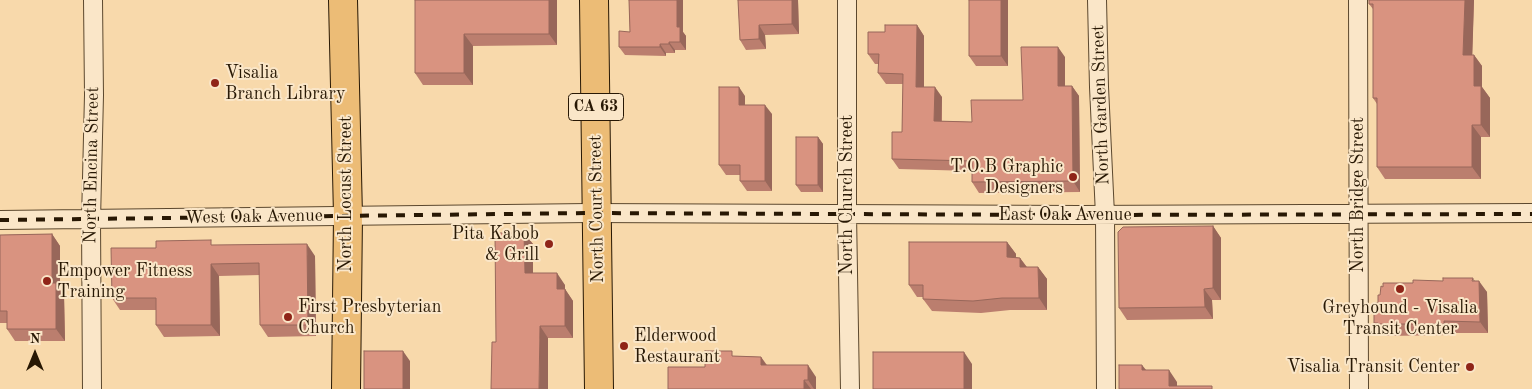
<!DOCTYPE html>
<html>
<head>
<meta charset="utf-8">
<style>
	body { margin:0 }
	#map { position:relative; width:1532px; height:389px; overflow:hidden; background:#f8d9ab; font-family:"Old Standard TT",serif }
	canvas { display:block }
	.north { position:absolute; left:10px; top:329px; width:50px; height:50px; -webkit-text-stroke:4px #fae6c8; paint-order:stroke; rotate:0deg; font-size:14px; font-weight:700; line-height:20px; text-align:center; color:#281804 }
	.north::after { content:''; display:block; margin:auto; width:18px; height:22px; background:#281804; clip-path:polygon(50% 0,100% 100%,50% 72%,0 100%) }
</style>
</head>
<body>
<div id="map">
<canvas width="1532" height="389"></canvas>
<div class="north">N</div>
</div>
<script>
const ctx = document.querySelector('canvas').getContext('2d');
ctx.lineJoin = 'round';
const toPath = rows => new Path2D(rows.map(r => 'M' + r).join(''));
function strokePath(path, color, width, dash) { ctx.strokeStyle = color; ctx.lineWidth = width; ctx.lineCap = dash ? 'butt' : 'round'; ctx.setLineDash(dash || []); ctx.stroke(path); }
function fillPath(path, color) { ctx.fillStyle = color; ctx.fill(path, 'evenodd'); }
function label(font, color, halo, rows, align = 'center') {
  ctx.font = font + ' "Old Standard TT",serif'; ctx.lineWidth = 4; ctx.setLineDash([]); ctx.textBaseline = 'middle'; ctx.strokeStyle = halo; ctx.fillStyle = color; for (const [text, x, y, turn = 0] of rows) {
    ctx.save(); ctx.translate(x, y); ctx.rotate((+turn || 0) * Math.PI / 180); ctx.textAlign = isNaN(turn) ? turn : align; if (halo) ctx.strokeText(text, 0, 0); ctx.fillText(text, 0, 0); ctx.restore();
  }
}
const minor = toPath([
	[847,0,847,214,850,389],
	[1097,0,1099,87,1105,215,1106,389],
	[1358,0,1359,389],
	[0,220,589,213,1080,215,1532,213],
	[92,389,91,220,94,95,93,0]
]);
const primary = toPath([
	[343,0,348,216,346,389],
	[594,0,599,389]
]);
const rail = toPath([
	[0,220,589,213,1080,215,1532,214]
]);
const wall = toPath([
	[415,0,556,0,557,45,473,46,473,85,423,85,415,73],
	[629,0,683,0,683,32,686,36,686,50,675,50,675,53,666,53,666,56,625,55,619,47,630,32],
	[738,0,798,0,799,34,765,35,766,49,746,50,740,40],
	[1008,0,1008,66,976,66,969,56],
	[1369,0,1474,0,1472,55,1474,55,1482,66,1482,87,1490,98,1490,137,1481,137,1481,179,1385,179,1377,167,1377,104,1373,98,1373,9,1369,4],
	[917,25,924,36,924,87,942,97,942,121,972,122,1023,100,1065,57,1065,86,1072,86,1079,96,1080,192,979,193,972,182,972,171,899,169,892,159,902,132,903,84,886,84,878,73,879,64,875,64,868,54,885,32],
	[745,96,745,105,772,114,772,191,747,191,740,181,740,175,726,175,719,165],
	[818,137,823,144,823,192,801,192,796,185],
	[1213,226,1221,238,1221,300,1212,300,1213,319,1127,320,1119,308],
	[524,233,533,244,533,273,565,285,565,289,573,301,573,338,548,338,496,342],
	[52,234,60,246,60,290,64,295,65,341,15,341,7,329,7,323,0,323,0,235],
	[1007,242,1016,254,1016,257,1020,258,1027,267,1038,267,1047,279,1047,310,1010,310,981,313,932,311,923,299,923,297,917,297,909,285],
	[214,245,315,256,316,336,268,337,260,325,260,275,219,276,220,336,164,337,156,325,156,310,120,310,112,298,156,248],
	[1474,281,1487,292,1488,333,1452,333,1452,335,1386,336,1385,334,1382,334,1374,323,1383,287,1413,283],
	[735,356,761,357,767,365,816,377,816,389,668,389,705,367]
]);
const shadedWall = toPath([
	[549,0,557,0,557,45,549,34],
	[677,0,683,0,683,32,686,36,686,50,680,42,677,27],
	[792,0,798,0,799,34,792,24],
	[1001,0,1008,0,1008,66,1001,56],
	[1465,0,1474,0,1472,66,1463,55],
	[759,25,765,35,766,49,759,39],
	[917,25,924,36,924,97,916,87],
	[464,34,473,46,473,85,464,73],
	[669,42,675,50,675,53,669,44],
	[660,44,666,53,666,56,660,47],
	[1058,47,1065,57,1065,96,1058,86],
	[1474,55,1482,66,1482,87,1490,98,1490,137,1481,125,1474,86],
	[1072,86,1079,96,1080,192,1073,181],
	[739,87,745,96,745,114,739,105],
	[935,87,942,97,941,131,934,121],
	[765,105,772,114,772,191,765,181],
	[1472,125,1481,137,1481,179,1472,167],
	[818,137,823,144,823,192,818,185],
	[1213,226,1221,238,1221,300,1213,288],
	[524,233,533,244,533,285,525,273],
	[52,234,60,246,60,290,64,295,65,341,56,329,52,283],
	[1007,242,1016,254,1016,269,1007,257],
	[307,244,315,256,316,336,308,325],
	[1020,258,1028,269,1020,267],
	[211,264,219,276,220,336,211,325],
	[1038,267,1047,279,1047,310,1039,298],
	[557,273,565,285,565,289,573,301,573,338,565,326,557,289],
	[1473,278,1479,288,1479,281,1487,292,1488,333,1480,322],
	[1204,289,1212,300,1213,319,1205,307],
	[1444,321,1452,333,1452,335,1444,324],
	[540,326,548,338,548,389,539,389],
	[403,351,410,361,410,389,403,389],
	[964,352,972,364,972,389,964,389],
	[761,357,769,369,761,365],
	[808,365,816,377,816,389,814,389,808,380],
	[1142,365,1151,376,1142,370],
	[1169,370,1177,382,1177,389,1169,386],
	[804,380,811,389,804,389]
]);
const building = toPath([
	[415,0,549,0,549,34,464,34,464,73,415,73,415,0],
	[629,0,677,0,677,27,680,27,680,42,669,42,669,44,660,44,660,47,619,47,619,31,630,32,629,0],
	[738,0,792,0,792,24,759,25,759,39,740,40,738,0],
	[969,0,1001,0,1001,56,969,56,969,0],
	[1369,0,1465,0,1463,55,1474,55,1474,86,1481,86,1481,125,1472,125,1472,167,1377,167,1377,98,1373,98,1373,4,1369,4,1369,0],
	[885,25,917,25,916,87,935,87,934,121,972,122,971,100,1023,100,1021,47,1058,47,1058,86,1072,86,1073,181,972,182,972,161,892,159,892,132,902,132,903,74,878,73,879,54,868,54,868,32,885,32,885,25],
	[719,87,739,87,739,105,765,105,765,181,740,181,740,165,719,165,719,87],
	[796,137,818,137,818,185,796,185,796,137],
	[1213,226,1213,288,1204,289,1205,307,1119,308,1118,232,1123,227,1213,226],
	[495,233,524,233,525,273,557,273,557,289,565,289,565,326,540,326,539,389,491,389,492,342,496,342,495,233],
	[52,234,52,283,56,283,56,329,7,329,7,311,0,311,0,235,52,234],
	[211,240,211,245,307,244,308,325,260,325,259,263,211,264,211,325,156,325,156,298,112,298,111,248,156,248,156,241,211,240],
	[909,242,1007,242,1007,257,1020,258,1020,267,1038,267,1039,298,1002,298,973,301,923,299,923,285,909,285,909,242],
	[1443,278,1473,278,1472,281,1479,281,1480,322,1444,321,1444,324,1378,324,1378,323,1374,323,1374,303,1378,303,1378,295,1380,295,1381,286,1383,287,1383,283,1413,283,1413,280,1443,281,1443,278],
	[364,351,403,351,403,389,364,389,364,351],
	[705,351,732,351,732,356,761,357,761,365,808,365,808,380,804,380,804,389,668,389,668,367,705,367,705,351],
	[873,352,964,352,964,389,873,389,873,352],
	[1119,365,1142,365,1142,370,1169,370,1169,386,1212,386,1212,389,1119,389,1119,365]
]);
const markers = [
	[215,83,5,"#8f2418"],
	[1073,177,5,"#8f2418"],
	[549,244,5,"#8f2418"],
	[47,281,5,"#8f2418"],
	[1400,289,5,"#8f2418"],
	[288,317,5,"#8f2418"],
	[624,346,5,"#8f2418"],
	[1470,367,5,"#8f2418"]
];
const shields = [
	[596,107,55]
];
const shieldNames = [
	["CA 63",596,107]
];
const poiNames = [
	["Visalia",225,73],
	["Branch Library",225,94],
	["T.O.B Graphic",1063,167,"right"],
	["Designers",1063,188,"right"],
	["Pita Kabob",539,234,"right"],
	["& Grill",539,255,"right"],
	["Empower Fitness",57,271],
	["Training",57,292],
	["First Presbyterian",298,307],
	["Church",298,328],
	["Greyhound - Visalia",1400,308,"center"],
	["Transit Center",1400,329,"center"],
	["Elderwood",634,336],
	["Restaurant",634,357],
	["Visalia Transit Center",1460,367,"right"]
];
const streetNames = [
	["North Garden Street",1101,105,-92],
	["North Encina Street",92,165,-89],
	["North Locust Street",346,194,-90],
	["North Church Street",847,195,-90],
	["North Bridge Street",1358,195,-90],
	["North Court Street",597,209,-91],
	["East Oak Avenue",1065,215],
	["West Oak Avenue",254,217,-1]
];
strokePath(minor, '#5c482e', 20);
strokePath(primary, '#281804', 30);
strokePath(minor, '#fae6c8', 18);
strokePath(primary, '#ecbc76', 28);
strokePath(rail, '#281804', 4, [9, 9]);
fillPath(wall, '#bb7e6e');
fillPath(shadedWall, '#98675a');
fillPath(building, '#d99380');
strokePath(building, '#98675a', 1);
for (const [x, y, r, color] of markers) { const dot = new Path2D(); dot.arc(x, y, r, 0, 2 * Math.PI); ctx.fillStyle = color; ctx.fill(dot); strokePath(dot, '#fae6c8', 2); }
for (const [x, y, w] of shields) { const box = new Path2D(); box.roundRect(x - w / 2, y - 13.5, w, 27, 4); ctx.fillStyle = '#fae6c8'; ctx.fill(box); strokePath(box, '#281804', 1); }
label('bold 16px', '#281804', null, shieldNames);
label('18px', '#281804', '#fae6c8', poiNames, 'left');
label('18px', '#281804', '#fae6c8', streetNames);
</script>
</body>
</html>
